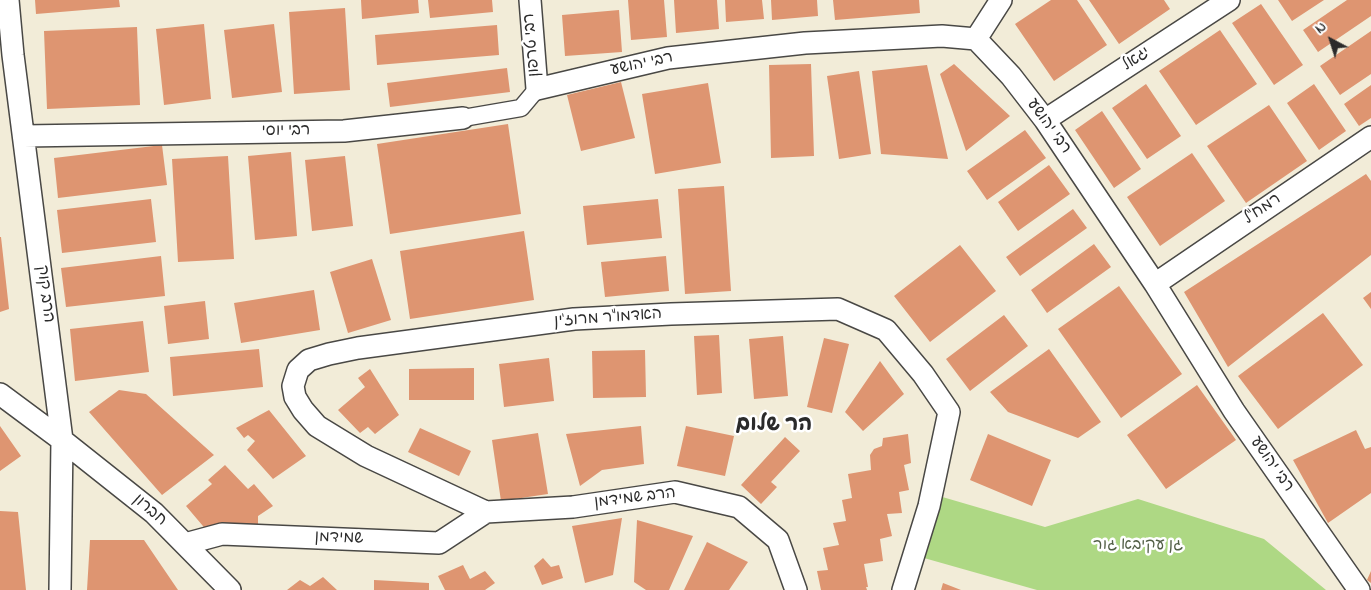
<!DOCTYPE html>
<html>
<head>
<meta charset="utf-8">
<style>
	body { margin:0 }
	#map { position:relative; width:1371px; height:590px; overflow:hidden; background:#f2ecd8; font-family:"Indie Flower",sans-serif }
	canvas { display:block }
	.north { position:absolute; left:1306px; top:15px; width:50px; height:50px; -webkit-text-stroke:4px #fff; paint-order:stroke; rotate:320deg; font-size:14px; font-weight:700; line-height:20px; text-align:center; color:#2b2b2b }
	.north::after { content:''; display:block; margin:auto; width:18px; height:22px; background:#2b2b2b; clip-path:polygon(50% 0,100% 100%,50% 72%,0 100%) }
</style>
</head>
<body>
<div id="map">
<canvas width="1371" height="590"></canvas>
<div class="north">N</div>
</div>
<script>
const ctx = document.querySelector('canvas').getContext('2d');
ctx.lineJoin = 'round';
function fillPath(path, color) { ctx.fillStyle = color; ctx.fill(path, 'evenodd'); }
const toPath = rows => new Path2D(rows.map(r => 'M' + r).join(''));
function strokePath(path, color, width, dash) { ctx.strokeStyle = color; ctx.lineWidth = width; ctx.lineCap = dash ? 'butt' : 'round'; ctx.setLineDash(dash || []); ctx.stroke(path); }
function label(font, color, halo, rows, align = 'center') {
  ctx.font = font + ' "Indie Flower","Playpen Sans Hebrew",sans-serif'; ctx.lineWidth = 5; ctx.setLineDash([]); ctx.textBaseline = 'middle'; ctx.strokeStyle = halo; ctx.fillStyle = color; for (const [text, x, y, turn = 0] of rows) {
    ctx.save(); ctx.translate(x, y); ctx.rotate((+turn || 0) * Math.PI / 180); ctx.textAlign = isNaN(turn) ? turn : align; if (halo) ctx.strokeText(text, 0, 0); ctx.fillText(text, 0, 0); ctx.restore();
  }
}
const green = toPath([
	[939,496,1045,527,1138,499,1264,539,1326,590,1037,590,924,558]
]);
const building = toPath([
	[35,0,119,0,120,7,36,14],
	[361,0,418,0,419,13,362,19],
	[428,0,492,0,493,12,430,18],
	[628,0,664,0,667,37,631,40],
	[674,0,717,0,719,29,676,33],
	[725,0,762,0,764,19,726,22],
	[771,0,817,0,818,16,772,20],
	[833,0,919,0,920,13,835,20],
	[1051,0,1077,0,1107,45,1054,81,1015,24],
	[1089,0,1164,0,1170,9,1119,44],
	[1278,0,1324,0,1292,21],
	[1347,0,1371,0,1371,16,1318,52,1303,30],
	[1261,4,1303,65,1274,85,1232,23],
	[345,8,350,90,294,94,289,12],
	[619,10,622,52,565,56,562,15],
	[204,24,211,99,164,105,156,29],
	[274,24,282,92,232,98,224,30],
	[497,25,499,55,377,65,375,35],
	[137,27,140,105,47,109,44,31],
	[1220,30,1257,84,1196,125,1159,71],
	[1371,31,1371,74,1340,95,1320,66],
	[811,64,814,156,771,158,769,65],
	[954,64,1010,116,966,151,940,74],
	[927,65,948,159,881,154,872,71],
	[507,68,510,92,390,107,387,83],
	[859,71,871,154,839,159,827,76],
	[621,82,635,138,581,151,567,95],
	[708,83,721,163,655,174,642,94],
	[1146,84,1181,136,1147,159,1112,108],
	[1314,84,1346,131,1319,150,1287,103],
	[1371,85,1371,118,1359,126,1344,104],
	[1269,105,1307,161,1246,203,1207,146],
	[1102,111,1141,169,1114,188,1075,130],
	[508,124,521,214,390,234,377,144],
	[1025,130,1046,158,987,200,967,171],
	[162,145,167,185,58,198,54,158],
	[291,152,297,236,255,240,248,156],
	[1192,153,1225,201,1160,246,1127,197],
	[228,156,234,259,178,262,172,159],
	[345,156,353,226,312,231,305,160],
	[1049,165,1070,194,1018,231,998,202],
	[1366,174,1371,181,1371,255,1228,367,1184,292],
	[724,186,731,291,685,294,678,189],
	[151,199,156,242,62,253,57,210],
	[658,199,662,238,587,245,583,206],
	[1073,209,1087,228,1020,276,1006,257],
	[524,231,534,300,410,319,400,251],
	[0,237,1,237,9,309,0,312],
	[1094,244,1111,267,1047,313,1031,290],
	[960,245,996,291,930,342,894,296],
	[161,256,165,296,66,307,61,268],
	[666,256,669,291,605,297,601,262],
	[372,259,391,320,348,333,330,272],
	[1119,286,1182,374,1121,418,1058,329],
	[314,290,320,330,241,343,234,303],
	[1371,292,1371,309,1363,298],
	[205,301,209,339,168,344,164,306],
	[1323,313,1363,365,1278,429,1238,376],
	[1004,315,1028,346,970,391,946,359],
	[143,321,149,372,75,381,70,329],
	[719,335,722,393,697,395,694,336],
	[783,336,788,396,754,399,749,339],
	[824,338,849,344,832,413,807,407],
	[259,349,263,387,173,396,170,357],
	[1049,349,1101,422,1078,438,1008,412,990,392],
	[645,350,646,397,593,398,592,351],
	[549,358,554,401,504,407,499,364],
	[880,361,904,394,863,431,845,412],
	[474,368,474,400,409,400,409,369],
	[370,369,399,415,375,434,368,427,360,433,338,410,365,387,358,378],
	[1197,385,1236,440,1166,489,1127,435],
	[119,390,146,394,214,455,162,495,89,412],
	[269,410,306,456,273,479,247,450,255,441,248,435,244,438,236,428],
	[0,426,21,456,0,471],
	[641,426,644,464,602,470,580,486,566,434],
	[686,426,734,436,725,476,677,466],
	[420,428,471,451,459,476,408,452],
	[1356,430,1365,449,1371,447,1371,493,1328,523,1293,460],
	[538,433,548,494,501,501,492,440],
	[908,434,911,463,904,465,909,490,899,492,902,513,887,514,892,536,880,539,883,561,864,564,868,587,866,587,867,590,821,590,817,571,828,570,823,548,839,545,833,523,846,521,842,500,852,498,848,474,871,470,870,455,874,449,882,446,883,438],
	[988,434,1051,460,1032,506,970,480],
	[785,437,800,451,771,482,777,487,761,504,741,485],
	[225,465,248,489,254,484,273,506,258,516,258,530,208,532,186,506,212,484,208,480],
	[0,511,18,512,26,590,0,590],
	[622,518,613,575,585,583,572,526],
	[637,520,693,536,669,590,646,590,634,582],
	[90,540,144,540,178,590,87,590],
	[707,542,748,562,729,590,684,590],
	[543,558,551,567,559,565,563,578,542,585,534,566],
	[463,565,470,579,485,571,495,583,485,590,445,590,438,576],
	[1371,571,1371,583,1367,580],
	[323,577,337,590,287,590,300,580,310,586],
	[374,580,429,583,429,590,374,590],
	[943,583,961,590,941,590]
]);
const pedestrian = toPath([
	[463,118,521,108,537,89]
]);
const minor = toPath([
	[8,0,13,55,62,440,60,590],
	[530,0,537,89,668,58,805,43,942,36,976,39,1011,76,1045,120,1155,284,1234,411,1359,590],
	[976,39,1001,0],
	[1045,120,1229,0],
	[24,136,344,131,463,118],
	[1155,284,1371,137],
	[0,394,62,440,154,513,230,590],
	[185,544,222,534,439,543,486,512],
	[796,590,778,540,739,507,675,492,573,507,486,512,366,456,317,426,303,410,295,397,293,386,298,370,309,360,329,354,358,348,574,319,671,314,838,309,886,330,923,374,949,412,929,506,903,590]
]);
const streetNames = [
	["רבי טרפון",533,45,-95],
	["יגאל",1137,60,-33],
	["רבי יהושע",642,65,-12],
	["רבי יהושע",1048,127,54],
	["רבי יוסי",286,132,-1],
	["רמח\"ל",1263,210,-34],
	["הרב קוק",44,294,83],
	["האדמו\"ר מרוז'ין",608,319,-4],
	["רבי יהושע",1271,465,55],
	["הרב שמידמן",635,499,-7],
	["חברון",149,511,41],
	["שמידמן",339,539,2]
];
const parkNames = [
	["גן עקיבא גור",1138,546]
];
const districtNames = [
	["הר שלום",774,427]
];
fillPath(green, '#aed884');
fillPath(building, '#de9571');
strokePath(pedestrian, '#494845', 19);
strokePath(minor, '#494845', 24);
strokePath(pedestrian, '#fff', 16);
strokePath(minor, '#fff', 21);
label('16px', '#2b2b2b', '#fff', streetNames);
label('16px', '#525f46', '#fff', parkNames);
label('bold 21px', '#2b2b2b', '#fff', districtNames);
</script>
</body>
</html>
